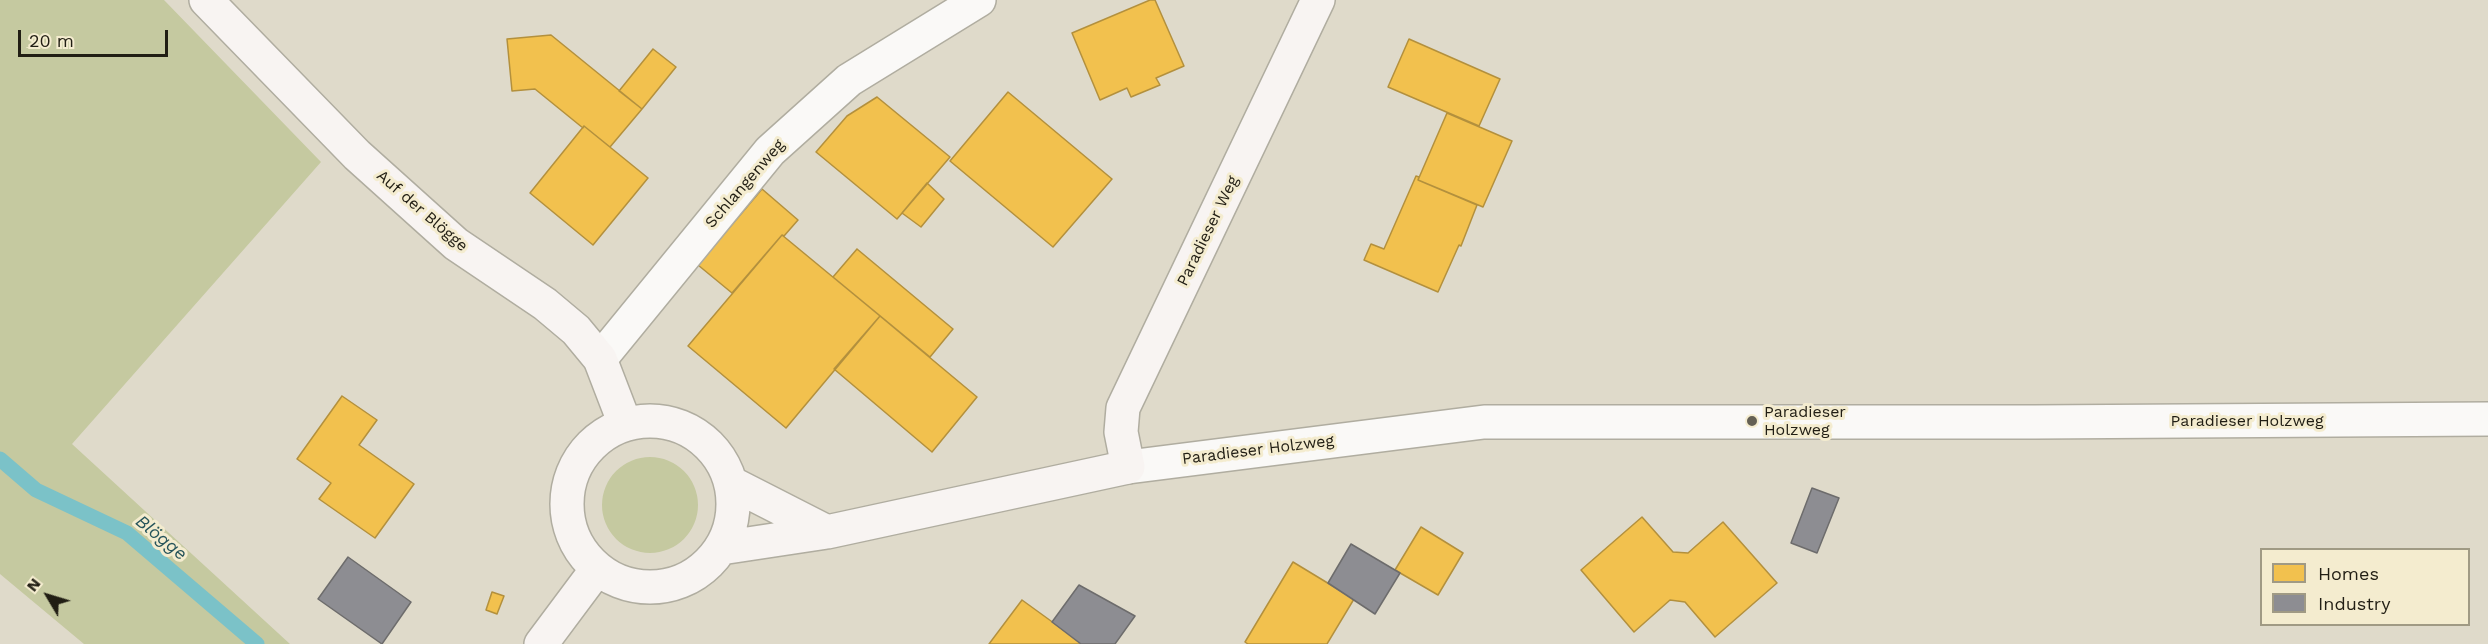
<!DOCTYPE html>
<html>
<head>
<meta charset="utf-8">
<style>
	body { margin:0 }
	#map { position:relative; width:2488px; height:644px; overflow:hidden; background:#dfdaca; font-family:"Work Sans",sans-serif }
	canvas { display:block }
	.legend { position:absolute; left:2260px; top:548px; width:210px; height:78px; box-sizing:border-box; background:#f4eccf; border:2px solid #a09a84; margin:0; padding:8px 10px; list-style:none; font-size:18px; color:#211e14 }
	.legend li { display:flex; align-items:center; gap:12px; height:30px }
	.legend b { width:30px; border:2px solid #a09a84 }
	.north { position:absolute; left:18px; top:566px; width:60px; height:60px; -webkit-text-stroke:4px #f4eccf; paint-order:stroke; rotate:308deg; font-size:16px; font-weight:700; line-height:24px; text-align:center; color:#211e14 }
	.north::after { content:''; display:block; margin:auto; width:21px; height:27px; background:#211e14; clip-path:polygon(50% 0,100% 100%,50% 72%,0 100%) }
	.scale { position:absolute; left:18px; top:30px; width:150px; height:27px; box-sizing:border-box; border:3px solid #211e14; border-top:0; padding-left:8px; font-size:18px; line-height:21px; white-space:nowrap; color:#211e14; -webkit-text-stroke:4px #f4eccf; paint-order:stroke }
</style>
</head>
<body>
<div id="map">
<canvas width="2488" height="644"></canvas>
<ul class="legend">
<li><b style="height:16px;background:#f2c14e"></b>Homes</li>
<li><b style="height:16px;background:#8d8d92"></b>Industry</li>
</ul>
<div class="north">N</div>
<div class="scale">20 m</div>
</div>
<script>
const ctx = document.querySelector('canvas').getContext('2d');
ctx.lineJoin = 'round';
function fillPath(path, color) { ctx.fillStyle = color; ctx.fill(path, 'evenodd'); }
const toPath = rows => new Path2D(rows.map(r => 'M' + r).join(''));
function strokePath(path, color, width, dash) { ctx.strokeStyle = color; ctx.lineWidth = width; ctx.lineCap = dash ? 'butt' : 'round'; ctx.setLineDash(dash || []); ctx.stroke(path); }
function label(font, color, halo, rows, align = 'center') {
  ctx.font = font + ' "Work Sans",sans-serif'; ctx.lineWidth = 6; ctx.setLineDash([]); ctx.textBaseline = 'middle'; ctx.strokeStyle = halo; ctx.fillStyle = color; for (const [text, x, y, turn = 0] of rows) {
    ctx.save(); ctx.translate(x, y); ctx.rotate((+turn || 0) * Math.PI / 180); ctx.textAlign = isNaN(turn) ? turn : align; if (halo) ctx.strokeText(text, 0, 0); ctx.fillText(text, 0, 0); ctx.restore();
  }
}
const green = toPath([
	[0,0,164,0,321,162,72,444,290,644,84,644,0,574],
	'602 505a48 48 0 1 1 96 0a48 48 0 1 1-96 0Z'
]);
const homes = toPath([
	[1150,0,1155,0,1184,66,1156,78,1160,85,1131,97,1127,88,1100,100,1072,33,1150,0],
	[551,35,642,109,610,147,584,126,583,128,535,89,512,91,507,39,551,35],
	[1409,39,1500,79,1479,126,1388,87,1409,39],
	[653,49,676,67,642,109,619,91,653,49],
	[1008,92,1112,179,1053,247,950,161,1008,92],
	[877,97,950,157,897,219,816,152,847,116,877,97],
	[1447,113,1512,141,1483,207,1418,180,1447,113],
	[584,126,648,178,593,245,530,193,584,126],
	[1416,176,1419,177,1418,180,1477,205,1461,246,1459,245,1438,292,1364,260,1371,244,1384,249,1416,176],
	[927,183,944,199,921,227,902,213,927,183],
	[762,189,798,220,784,236,782,235,732,293,698,265,762,189],
	[782,235,880,316,786,428,688,346,782,235],
	[857,249,953,329,930,357,833,277,857,249],
	[880,316,977,397,932,452,834,369,880,316],
	[342,396,377,420,359,445,414,484,375,538,319,499,331,483,297,459,342,396],
	[1642,517,1673,552,1688,553,1723,522,1777,583,1715,637,1685,602,1670,600,1634,632,1581,570,1642,517],
	[1421,527,1463,553,1438,595,1395,570,1421,527],
	[1293,562,1354,599,1327,644,1248,644,1245,642,1293,562],
	[492,592,504,596,497,614,486,610,492,592],
	[1022,600,1080,642,1079,644,989,644,1022,600]
]);
const industry = toPath([
	[1812,488,1839,498,1817,553,1791,543,1812,488],
	[1351,544,1400,573,1375,614,1328,583,1351,544],
	[348,557,411,602,382,644,318,599,348,557],
	[1079,585,1135,616,1115,644,1081,644,1052,622,1079,585]
]);
const stream = toPath([
	[0,459,36,490,127,533,257,644]
]);
const street = toPath([
	[600,359,770,151,849,80,979,0],
	[1128,467,1484,422,2035,422,2488,419]
]);
const secondary = toPath([
	[206,0,357,155,456,244,545,304,576,330,600,359,625,424],
	'567 504a83 83 0 1 1 166 0a83 83 0 1 1-166 0Z',
	[731,483,827,532],
	[721,548,827,532,1128,467,1121,432,1123,408,1318,0],
	[541,644,597,569]
]);
const markers = [
	[1752,421,6,"#646054"]
];
const streetNames = [
	["Schlangenweg",745,184,-49],
	["Auf der Blögge",422,211,41],
	["Paradieser Weg",1208,231,-64],
	["Paradieser Holzweg",2247,421],
	["Paradieser Holzweg",1258,450,-7]
];
const poiNames = [
	["Paradieser",1764,412],
	["Holzweg",1764,430]
];
const waterNames = [
	["Blögge",161,538,39]
];
fillPath(green, '#c5c9a0');
fillPath(homes, '#f2c14e');
strokePath(homes, '#b3903d', 1.5);
fillPath(industry, '#8d8d92');
strokePath(industry, '#6d6c6c', 1.5);
strokePath(stream, '#7bc2c8', 15);
strokePath(street, '#b0ada0', 36);
strokePath(secondary, '#b0ada0', 36);
strokePath(street, '#faf9f7', 33);
strokePath(secondary, '#f8f4f2', 33);
for (const [x, y, r, color] of markers) { const dot = new Path2D(); dot.arc(x, y, r, 0, 2 * Math.PI); ctx.fillStyle = color; ctx.fill(dot); strokePath(dot, '#f4eccf', 2); }
label('16px', '#211e14', '#f4eccf', streetNames);
label('16px', '#211e14', '#f4eccf', poiNames, 'left');
label('italic 18px', '#26545b', '#f4eccf', waterNames);
</script>
</body>
</html>
